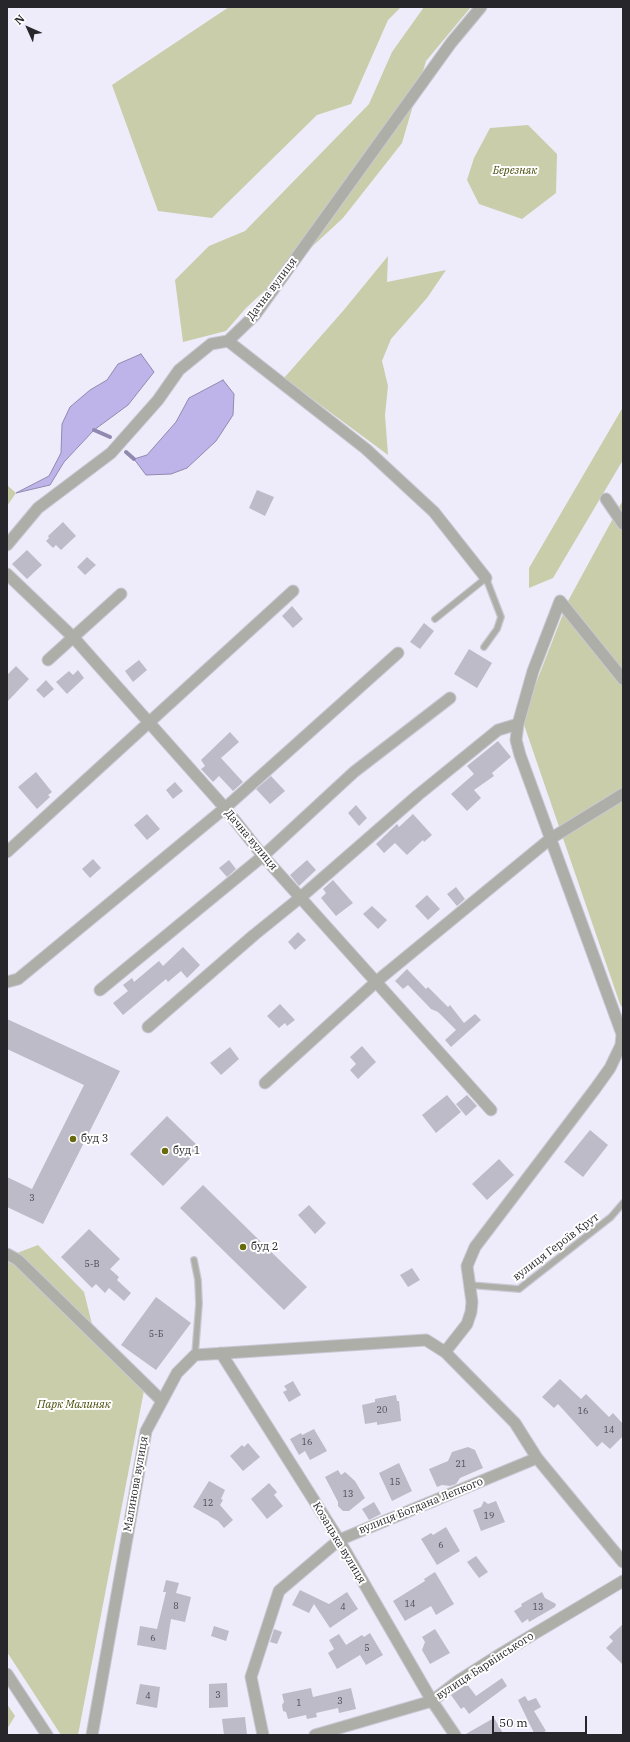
<!DOCTYPE html>
<html>
<head>
<meta charset="utf-8">
<style>
	body { margin:0 }
	#map { position:relative; width:630px; height:1742px; overflow:hidden; background:#eeecfa; font-family:"IBM Plex Serif",serif }
	canvas { display:block }
	.frame { position:absolute; inset:0; border:8px solid #27262b; pointer-events:none }
	.north { position:absolute; left:8px; top:8px; width:40px; height:40px; -webkit-text-stroke:3px #fff; paint-order:stroke; rotate:315deg; font-size:11px; font-weight:700; line-height:16px; text-align:center; color:#27262b }
	.north::after { content:''; display:block; margin:auto; width:14px; height:18px; background:#27262b; clip-path:polygon(50% 0,100% 100%,50% 72%,0 100%) }
	.scale { position:absolute; left:492px; top:1716px; width:95px; height:18px; box-sizing:border-box; border:2px solid #27262b; border-top:0; padding-left:5px; font-size:12px; line-height:14px; white-space:nowrap; color:#27262b; -webkit-text-stroke:3px #fff; paint-order:stroke }
</style>
</head>
<body>
<div id="map">
<canvas width="630" height="1742"></canvas>
<div class="frame"></div>
<div class="north">N</div>
<div class="scale">50 m</div>
</div>
<script>
const ctx = document.querySelector('canvas').getContext('2d');
ctx.lineJoin = 'round';
function fillPath(path, color) { ctx.fillStyle = color; ctx.fill(path, 'evenodd'); }
const toPath = rows => new Path2D(rows.map(r => 'M' + r).join(''));
function strokePath(path, color, width, dash) { ctx.strokeStyle = color; ctx.lineWidth = width; ctx.lineCap = dash ? 'butt' : 'round'; ctx.setLineDash(dash || []); ctx.stroke(path); }
function label(font, color, halo, rows, align = 'center') {
  ctx.font = font + ' "IBM Plex Serif",serif'; ctx.lineWidth = 4; ctx.setLineDash([]); ctx.textBaseline = 'middle'; ctx.strokeStyle = halo; ctx.fillStyle = color; for (const [text, x, y, turn = 0] of rows) {
    ctx.save(); ctx.translate(x, y); ctx.rotate((+turn || 0) * Math.PI / 180); ctx.textAlign = isNaN(turn) ? turn : align; if (halo) ctx.strokeText(text, 0, 0); ctx.fillText(text, 0, 0); ctx.restore();
  }
}
const green = toPath([
	[229,7,401,7,388,20,351,104,317,115,212,218,158,211,112,85],
	[424,7,471,7,426,61,402,143,343,218,246,308,226,331,183,342,175,280,209,246,245,231,369,104,392,52],
	[528,125,557,154,556,193,522,219,479,204,467,180,474,158,490,128],
	[388,256,387,282,446,270,427,298,391,339,382,361,388,386,385,415,388,455,284,378,343,311],
	[623,407,623,460,553,578,529,588,529,568],
	[7,485,16,493,7,506],
	[623,500,623,1009,620,1004,522,719,568,601],
	[38,1245,84,1292,94,1332,146,1380,78,1735,61,1735,7,1652,7,1255,9,1256],
	[7,1704,15,1716,7,1729]
]);
const water = toPath([
	[141,354,154,372,128,405,94,430,64,462,50,485,16,493,49,476,61,453,62,424,70,407,90,390,107,380,118,364,141,354],
	[223,380,234,394,233,415,216,441,187,468,171,474,146,475,134,459,147,455,176,422,189,398,223,380]
]);
const stream = toPath([
	[94,430,110,437],
	[126,452,134,459]
]);
const building = toPath([
	[257,490,274,497,265,516,249,508],
	[63,522,76,536,61,550,56,545,53,548,46,541,49,538,48,536],
	[27,550,42,565,27,579,12,564],
	[87,557,96,565,85,575,77,567],
	[292,606,303,619,293,628,282,616],
	[424,623,434,631,420,649,410,642],
	[469,649,492,663,477,688,454,674],
	[139,660,147,670,133,682,125,671],
	[16,666,29,679,7,702,7,675],
	[78,670,84,678,67,694,56,682,69,671,73,675],
	[46,680,54,689,44,698,36,690],
	[230,732,239,742,221,758,243,782,233,791,219,776,213,782,201,769,205,766,201,760],
	[498,741,511,757,492,773,494,776,474,790,481,798,467,811,451,794,474,774,467,766],
	[36,772,52,792,48,795,50,797,37,809,18,787],
	[271,776,285,791,270,804,256,789],
	[175,782,183,791,173,799,166,790],
	[356,805,367,818,359,826,348,813],
	[147,814,160,829,147,840,134,825],
	[413,814,432,835,424,842,423,840,407,855,395,843,384,853,376,844,397,824,399,827],
	[93,859,101,868,90,878,82,869],
	[229,860,236,869,227,877,219,868],
	[307,860,316,870,299,886,290,875],
	[333,880,353,903,336,916,321,898,326,893,323,889],
	[456,887,465,899,457,906,447,894],
	[427,895,440,909,428,920,415,906],
	[372,906,387,920,378,929,363,914],
	[298,932,306,940,295,950,288,942],
	[183,947,200,965,187,978,181,971,168,982,166,979,123,1015,113,1003,128,991,123,985,132,978,134,982,159,961,163,966],
	[407,969,426,989,428,987,448,1007,450,1005,464,1023,475,1014,481,1020,451,1047,445,1040,456,1030,438,1012,431,1009,408,985,403,989,395,981],
	[280,1004,295,1020,287,1026,285,1023,279,1028,267,1016],
	[7,1019,120,1071,43,1224,7,1207,7,1177,32,1189,84,1085,7,1049],
	[362,1046,376,1062,358,1079,350,1070,356,1064,350,1057],
	[230,1047,239,1059,221,1075,210,1063],
	[447,1095,461,1112,436,1133,422,1115],
	[467,1095,477,1106,466,1116,456,1104],
	[167,1116,200,1148,163,1186,130,1154],
	[590,1130,608,1145,583,1177,564,1162],
	[499,1159,514,1175,487,1200,472,1184],
	[203,1185,307,1287,284,1310,180,1208],
	[309,1205,326,1223,315,1234,298,1215],
	[89,1229,120,1259,110,1269,119,1277,117,1280,131,1293,124,1301,109,1288,105,1293,96,1284,92,1288,61,1257],
	[412,1268,420,1280,408,1287,400,1275],
	[156,1297,191,1323,156,1370,121,1345],
	[560,1379,581,1399,586,1394,609,1417,613,1413,623,1424,623,1436,610,1449,602,1442,597,1447,558,1404,554,1408,542,1397],
	[293,1381,301,1395,289,1402,283,1392,287,1390,284,1386],
	[396,1395,397,1401,399,1401,401,1421,377,1425,377,1422,365,1424,362,1405,375,1402,375,1399],
	[314,1429,327,1451,310,1460,305,1451,299,1455,290,1439,301,1433,302,1435],
	[248,1443,260,1457,243,1471,230,1456,242,1445,244,1447],
	[468,1447,475,1450,483,1468,460,1478,456,1484,450,1486,442,1485,437,1487,429,1469,448,1461,452,1452],
	[399,1463,412,1491,392,1501,379,1473],
	[338,1470,341,1475,345,1472,355,1481,365,1498,349,1511,343,1511,338,1506,338,1502,325,1477],
	[209,1481,225,1490,221,1499,223,1500,220,1505,233,1520,224,1528,218,1521,193,1507],
	[269,1483,277,1492,274,1495,283,1506,267,1519,251,1499],
	[484,1501,488,1504,496,1501,505,1522,481,1531,473,1510,481,1507],
	[374,1502,381,1514,369,1520,362,1509],
	[446,1527,460,1551,437,1565,421,1539,431,1533,433,1535],
	[476,1556,488,1572,479,1578,467,1562],
	[435,1572,454,1604,436,1615,431,1606,405,1621,393,1601,425,1581,424,1579],
	[166,1580,179,1583,176,1593,191,1597,185,1622,171,1619,166,1650,137,1645,140,1626,157,1629,166,1592,163,1592],
	[300,1590,329,1604,347,1592,358,1609,330,1628,314,1604,309,1613,292,1605],
	[542,1592,545,1598,556,1604,555,1607,529,1622,528,1619,522,1623,514,1611,522,1606,521,1604],
	[623,1624,623,1665,606,1648,613,1641,609,1637],
	[214,1626,229,1631,226,1641,211,1636],
	[274,1629,282,1632,277,1644,270,1642],
	[435,1629,450,1653,430,1664,422,1650,425,1642,422,1637],
	[370,1633,383,1655,366,1665,360,1655,337,1669,328,1653,334,1649,329,1640,339,1634,346,1645,362,1635,364,1637],
	[502,1678,507,1686,469,1714,464,1707,461,1709,451,1695,467,1684,476,1696],
	[227,1683,228,1707,209,1708,209,1684],
	[140,1684,160,1687,157,1708,136,1704],
	[311,1688,313,1697,351,1688,356,1709,339,1713,338,1708,316,1713,317,1717,307,1719,306,1715,288,1719,286,1712,283,1711,282,1705,284,1702,282,1694],
	[525,1696,528,1701,536,1698,541,1707,534,1711,546,1731,538,1735,535,1735,518,1700],
	[245,1717,247,1735,224,1735,222,1719],
	[494,1718,504,1735,464,1735]
]);
const service = toPath([
	[435,619,486,578,501,617,497,629,484,647],
	[194,1260,198,1280,199,1304,195,1355],
	[469,1285,519,1289,611,1217,623,1203]
]);
const minor = toPath([
	[228,341,366,449,434,512,486,578],
	[606,499,623,524],
	[7,545,38,508,111,453,158,400,179,370,211,344,228,341,255,315,451,43,481,7],
	[7,574,74,638,225,808,263,856,491,1110],
	[560,601,623,679],
	[48,660,121,594],
	[7,852,293,591],
	[7,982,18,979,225,808,398,653],
	[100,990,263,856,354,772,450,698],
	[148,1027,254,935,301,897,418,795,498,730,518,724],
	[265,1083,377,981,550,839,623,794],
	[7,1254,18,1260,162,1401],
	[445,1352,467,1324,471,1312,472,1302,467,1266,475,1247,595,1089,610,1068,621,1045,622,1034,520,755,516,740,518,724,533,671,560,601],
	[221,1353,339,1540,432,1701,455,1735],
	[7,1674,47,1735],
	[92,1735,146,1431,177,1373,195,1355,426,1340,445,1352,515,1423,537,1458,623,1562],
	[263,1735,251,1677,279,1591,339,1540,537,1458],
	[315,1735,432,1701,458,1681,502,1653,623,1581]
]);
const markers = [
	[73,1139,4,"#676b0c"],
	[165,1151,4,"#676b0c"],
	[243,1247,4,"#676b0c"]
];
const numberNames = [
	["3",32,1198],
	["5-В",92,1264],
	["5-Б",156,1334],
	["20",382,1410],
	["16",583,1411],
	["14",609,1430],
	["16",307,1442],
	["21",461,1464],
	["15",395,1482],
	["13",348,1494],
	["12",208,1503],
	["19",489,1516],
	["6",441,1545],
	["14",410,1604],
	["8",176,1606],
	["4",343,1607],
	["13",538,1607],
	["6",153,1638],
	["5",367,1648],
	["3",218,1695],
	["4",148,1696],
	["3",340,1701],
	["1",299,1703]
];
const parkNames = [
	["Березняк",515,171],
	["Парк Малиняк",74,1405]
];
const streetNames = [
	["Дачна вулиця",272,289,-53],
	["Дачна вулиця",251,840,50],
	["вулиця Героїв Крут",556,1247,-37],
	["Малинова вулиця",136,1484,-80],
	["вулиця Богдана Лепкого",421,1506,-22],
	["Козацька вулиця",339,1543,59],
	["вулиця Барвінського",485,1666,-33]
];
const poiNames = [
	["буд 3",81,1139],
	["буд 1",173,1151],
	["буд 2",251,1247]
];
fillPath(green, '#c9cdaa');
fillPath(water, '#beb4e9');
strokePath(water, '#9189b0', 1);
strokePath(stream, '#9189b0', 4);
fillPath(building, '#bdbbc8');
strokePath(service, '#cac8d5', 8);
strokePath(minor, '#cac8d5', 13);
strokePath(service, '#adaea8', 5.5);
strokePath(minor, '#adaea8', 11);
for (const [x, y, r, color] of markers) { const dot = new Path2D(); dot.arc(x, y, r, 0, 2 * Math.PI); ctx.fillStyle = color; ctx.fill(dot); strokePath(dot, '#fff', 1.5); }
label('9px', '#4c4b52', null, numberNames);
label('italic 11px', '#484b07', '#fff', parkNames);
label('11px', '#27262b', '#fff', streetNames);
label('11px', '#27262b', '#fff', poiNames, 'left');
</script>
</body>
</html>
